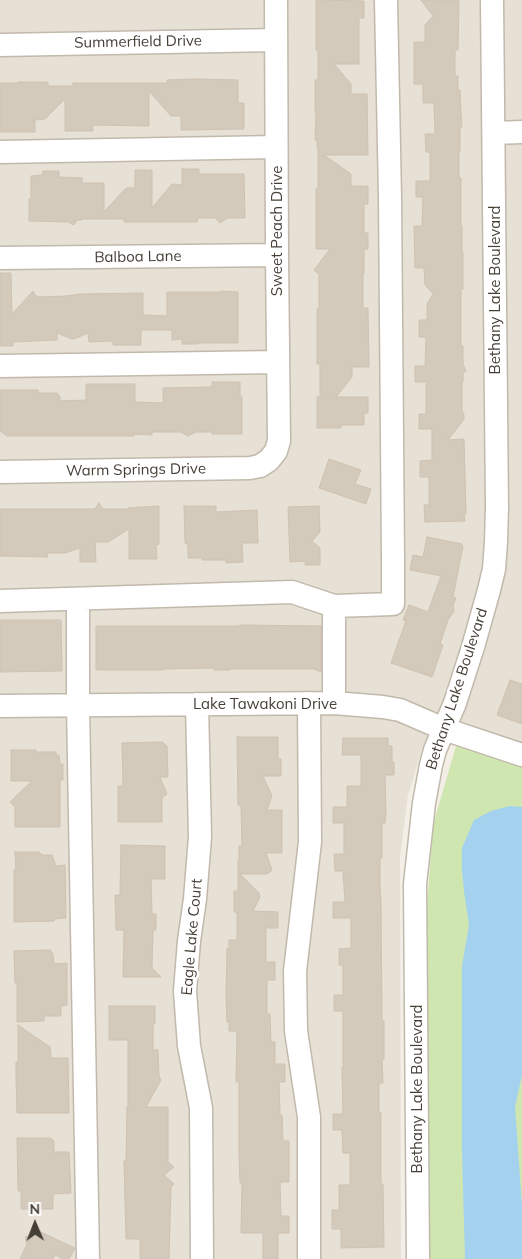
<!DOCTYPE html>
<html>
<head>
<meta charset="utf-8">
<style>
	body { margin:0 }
	#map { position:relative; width:522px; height:1259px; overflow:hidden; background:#f3efe6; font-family:Mulish,sans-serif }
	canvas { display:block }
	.north { position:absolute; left:10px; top:1199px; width:50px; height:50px; -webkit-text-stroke:4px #fff; paint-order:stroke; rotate:359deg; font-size:14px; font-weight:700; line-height:20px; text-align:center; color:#453f36 }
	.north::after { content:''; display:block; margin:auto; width:18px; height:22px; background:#453f36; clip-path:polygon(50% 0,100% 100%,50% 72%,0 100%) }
</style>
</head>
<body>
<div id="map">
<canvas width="522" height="1259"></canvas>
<div class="north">N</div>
</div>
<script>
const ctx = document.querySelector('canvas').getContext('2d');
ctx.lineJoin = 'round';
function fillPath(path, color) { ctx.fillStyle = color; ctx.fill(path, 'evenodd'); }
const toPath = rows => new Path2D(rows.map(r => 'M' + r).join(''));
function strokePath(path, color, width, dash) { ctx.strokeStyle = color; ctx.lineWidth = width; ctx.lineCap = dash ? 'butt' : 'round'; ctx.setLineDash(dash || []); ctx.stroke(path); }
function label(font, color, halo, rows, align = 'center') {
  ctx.font = font + ' Mulish,sans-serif'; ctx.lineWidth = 5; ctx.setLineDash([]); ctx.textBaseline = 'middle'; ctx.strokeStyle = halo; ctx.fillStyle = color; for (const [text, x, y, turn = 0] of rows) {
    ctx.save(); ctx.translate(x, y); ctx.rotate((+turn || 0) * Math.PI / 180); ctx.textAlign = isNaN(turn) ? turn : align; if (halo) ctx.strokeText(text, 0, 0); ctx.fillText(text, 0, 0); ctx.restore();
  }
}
const residential = toPath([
	[0,0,522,0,522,767,456,746,425,740,408,795,400,857,401,1259,0,1259]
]);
const green = toPath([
	[456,746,522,767,522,1259,430,1259,427,908,433,825]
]);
const water = toPath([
	[510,806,522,807,522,1075,515,1107,522,1206,522,1259,465,1259,462,1152,462,966,469,925,464,892,462,870,462,848,474,820,491,811]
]);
const building = toPath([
	[316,0,364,1,364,18,359,18,359,64,334,64,351,84,351,94,367,94,368,155,324,155,351,174,351,186,368,186,368,204,364,204,364,233,368,233,368,249,364,249,364,273,363,273,363,308,368,308,369,367,352,367,352,377,336,397,368,397,368,413,364,413,364,425,341,425,341,428,317,428,317,397,320,397,320,364,317,364,317,309,319,308,319,274,314,270,330,249,316,249,316,189,318,189,318,148,317,148,317,140,315,140,316,111,315,111,315,80,318,80,318,51,316,50,316,0],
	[421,0,459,0,458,50,455,50,455,76,458,76,458,90,460,90,461,115,462,127,460,127,460,151,459,151,459,178,461,178,461,226,462,226,462,252,463,252,463,289,461,289,461,346,463,346,463,364,466,371,463,373,463,382,462,382,462,411,464,415,464,419,448,440,464,439,466,514,464,514,465,521,425,522,424,505,429,505,429,477,420,477,420,461,432,460,432,429,419,429,419,414,426,414,426,382,415,382,415,366,425,366,426,337,419,337,419,320,427,320,427,304,433,294,425,285,424,268,415,268,414,226,422,226,423,197,416,197,416,181,430,181,430,152,426,152,425,134,435,134,434,103,423,103,423,84,414,84,414,42,425,42,425,25,433,16,421,0],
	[195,79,238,80,238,103,244,103,244,129,181,130,181,116,171,116,149,91,149,126,93,125,93,131,65,131,65,99,45,119,35,120,35,132,0,132,0,83,18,83,18,82,48,82,48,86,73,86,73,83,167,83,167,80,195,79],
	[182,169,199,169,199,174,244,174,245,218,228,218,220,223,215,218,198,218,197,222,124,222,124,219,82,219,82,220,77,220,74,225,68,222,29,221,29,199,31,199,31,176,43,175,43,171,59,171,59,177,82,178,82,183,104,183,104,212,126,188,135,188,135,170,152,170,152,208,172,184,182,185,182,169],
	[0,273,11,273,12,314,33,291,36,296,41,297,66,296,81,294,143,293,143,315,167,316,167,292,221,292,221,291,238,292,238,343,198,343,198,344,182,344,182,339,172,340,172,330,141,330,141,345,113,345,113,341,89,342,88,333,74,339,72,339,57,333,57,340,13,342,13,346,0,346,0,273],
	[212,382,240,382,240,395,242,398,242,434,212,434,212,432,196,432,188,436,181,432,152,432,152,435,133,434,134,436,7,436,0,431,0,390,38,390,39,393,57,393,60,397,60,401,86,400,86,384,135,384,135,402,163,403,163,388,212,387,212,382],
	[329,459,361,470,355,484,371,489,366,504,319,488,329,459],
	[99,503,103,509,128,509,128,508,159,506,159,544,156,545,157,559,129,559,129,529,108,542,95,542,96,562,80,562,80,548,65,553,47,553,48,557,0,556,0,509,95,509,99,503],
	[184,506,216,506,216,512,257,510,258,543,242,543,243,562,226,563,226,560,202,560,202,558,188,558,188,545,185,543,184,506],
	[319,506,320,532,312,541,320,548,320,565,305,565,305,561,290,562,288,507,319,506],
	[427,537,462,544,462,546,463,546,453,597,456,598,453,606,454,611,448,620,440,644,443,645,432,677,391,663,406,621,403,620,409,605,428,612,441,576,410,570,413,555,423,557,427,537],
	[0,620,61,620,62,671,0,672,0,620],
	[240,625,321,626,321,672,314,669,230,669,230,670,214,670,214,668,163,669,163,670,96,670,96,626,240,626,240,625],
	[510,680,522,684,522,724,497,715,510,680],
	[237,737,278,737,278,759,281,759,281,776,263,776,272,796,267,810,282,810,282,853,266,853,272,870,267,874,240,874,259,893,260,897,253,911,278,912,278,928,266,928,266,962,275,962,275,980,267,980,267,1014,270,1014,271,1042,275,1042,275,1064,285,1064,285,1082,279,1082,280,1115,282,1115,283,1141,289,1141,289,1182,280,1182,281,1216,289,1216,289,1233,278,1233,278,1259,263,1259,263,1233,241,1233,242,1183,240,1183,239,1154,239,1082,236,1082,237,1031,229,1031,229,1022,227,1022,226,996,227,948,229,949,229,940,237,940,237,912,234,912,234,891,238,891,238,860,239,860,239,846,242,846,241,805,238,805,237,737],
	[343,738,388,738,388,746,392,746,392,762,394,762,394,775,385,775,386,814,385,823,382,823,382,858,380,858,380,886,381,902,382,1021,384,1021,384,1059,382,1059,383,1083,379,1083,379,1113,381,1113,381,1184,383,1184,384,1247,341,1248,341,1229,332,1229,332,1210,339,1210,339,1185,350,1185,350,1153,343,1153,342,1130,333,1130,333,1114,343,1114,342,1067,343,1067,343,1011,334,1011,334,995,343,995,343,965,339,965,339,949,351,948,351,918,333,918,333,902,345,902,343,871,335,871,334,854,344,854,344,823,333,823,333,807,347,807,347,786,361,786,361,755,342,755,343,738],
	[162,742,167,746,168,777,160,777,167,794,162,798,162,822,118,822,118,786,123,786,122,743,162,742],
	[11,750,36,750,36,752,56,752,56,755,59,755,60,764,63,764,63,780,60,780,60,827,15,827,15,807,10,802,32,781,11,781,11,750],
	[121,845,165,846,165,879,151,879,152,914,156,914,156,930,153,930,152,968,161,977,123,977,124,930,116,930,115,895,120,895,121,845],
	[15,852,39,852,42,855,52,855,56,866,65,865,66,918,54,919,54,921,14,922,14,870,16,870,15,852],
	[50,950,53,954,54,964,67,963,67,1005,61,1006,61,1016,44,1016,44,1021,17,1022,17,983,15,983,14,951,50,950],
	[109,1006,155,1006,155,1024,153,1024,153,1050,158,1050,159,1076,161,1080,146,1107,168,1107,168,1162,174,1167,164,1175,174,1184,171,1187,169,1259,140,1259,140,1239,126,1239,124,1161,126,1161,127,1107,128,1107,128,1040,109,1040,109,1006],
	[18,1025,50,1047,51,1058,68,1058,69,1113,17,1113,16,1076,16,1062,18,1062,18,1025],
	[17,1138,50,1138,54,1141,54,1152,69,1152,71,1193,53,1194,53,1209,21,1209,21,1191,18,1191,17,1138],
	[34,1229,75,1248,69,1259,63,1259,55,1255,53,1259,20,1259,27,1244,25,1237,31,1235,34,1229]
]);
const minor = toPath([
	[0,45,276,40],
	[494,133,522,132],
	[0,152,276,147],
	[0,258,277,255],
	[0,366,278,362],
	[0,472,250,468,260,466,269,460,276,451,279,441,277,255,276,0],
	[78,599,78,705,88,1259],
	[0,601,292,592,334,606,393,604,393,559,390,197,386,0],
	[334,606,334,703],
	[309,703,310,842,295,971,296,1031,309,1117,309,1259],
	[197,704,200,837,195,899,189,941,185,991,189,1046,201,1108,202,1259],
	[0,706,334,703,383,707,400,710,444,729,522,755],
	[418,1259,415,884,424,803,431,765,435,750,455,703,473,647,489,590,494,569,496,542,497,507,492,0]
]);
const streetNames = [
	["Summerfield Drive",138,42,-1],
	["Sweet Peach Drive",277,231,-90],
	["Balboa Lane",138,257,-1],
	["Bethany Lake Boulevard",495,290,-90],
	["Warm Springs Drive",136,470,-1],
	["Bethany Lake Boulevard",457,689,-72],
	["Lake Tawakoni Drive",265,704],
	["Eagle Lake Court",192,937,-85],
	["Bethany Lake Boulevard",417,1089,-90]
];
fillPath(residential, '#e7e0d5');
fillPath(green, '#cfe6b0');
fillPath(water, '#a4d2ee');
fillPath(building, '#d4cabc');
strokePath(building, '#cfc2b0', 1);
strokePath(minor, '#c1b9ac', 25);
strokePath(minor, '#fff', 22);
label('15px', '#453f36', '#fff', streetNames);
</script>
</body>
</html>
